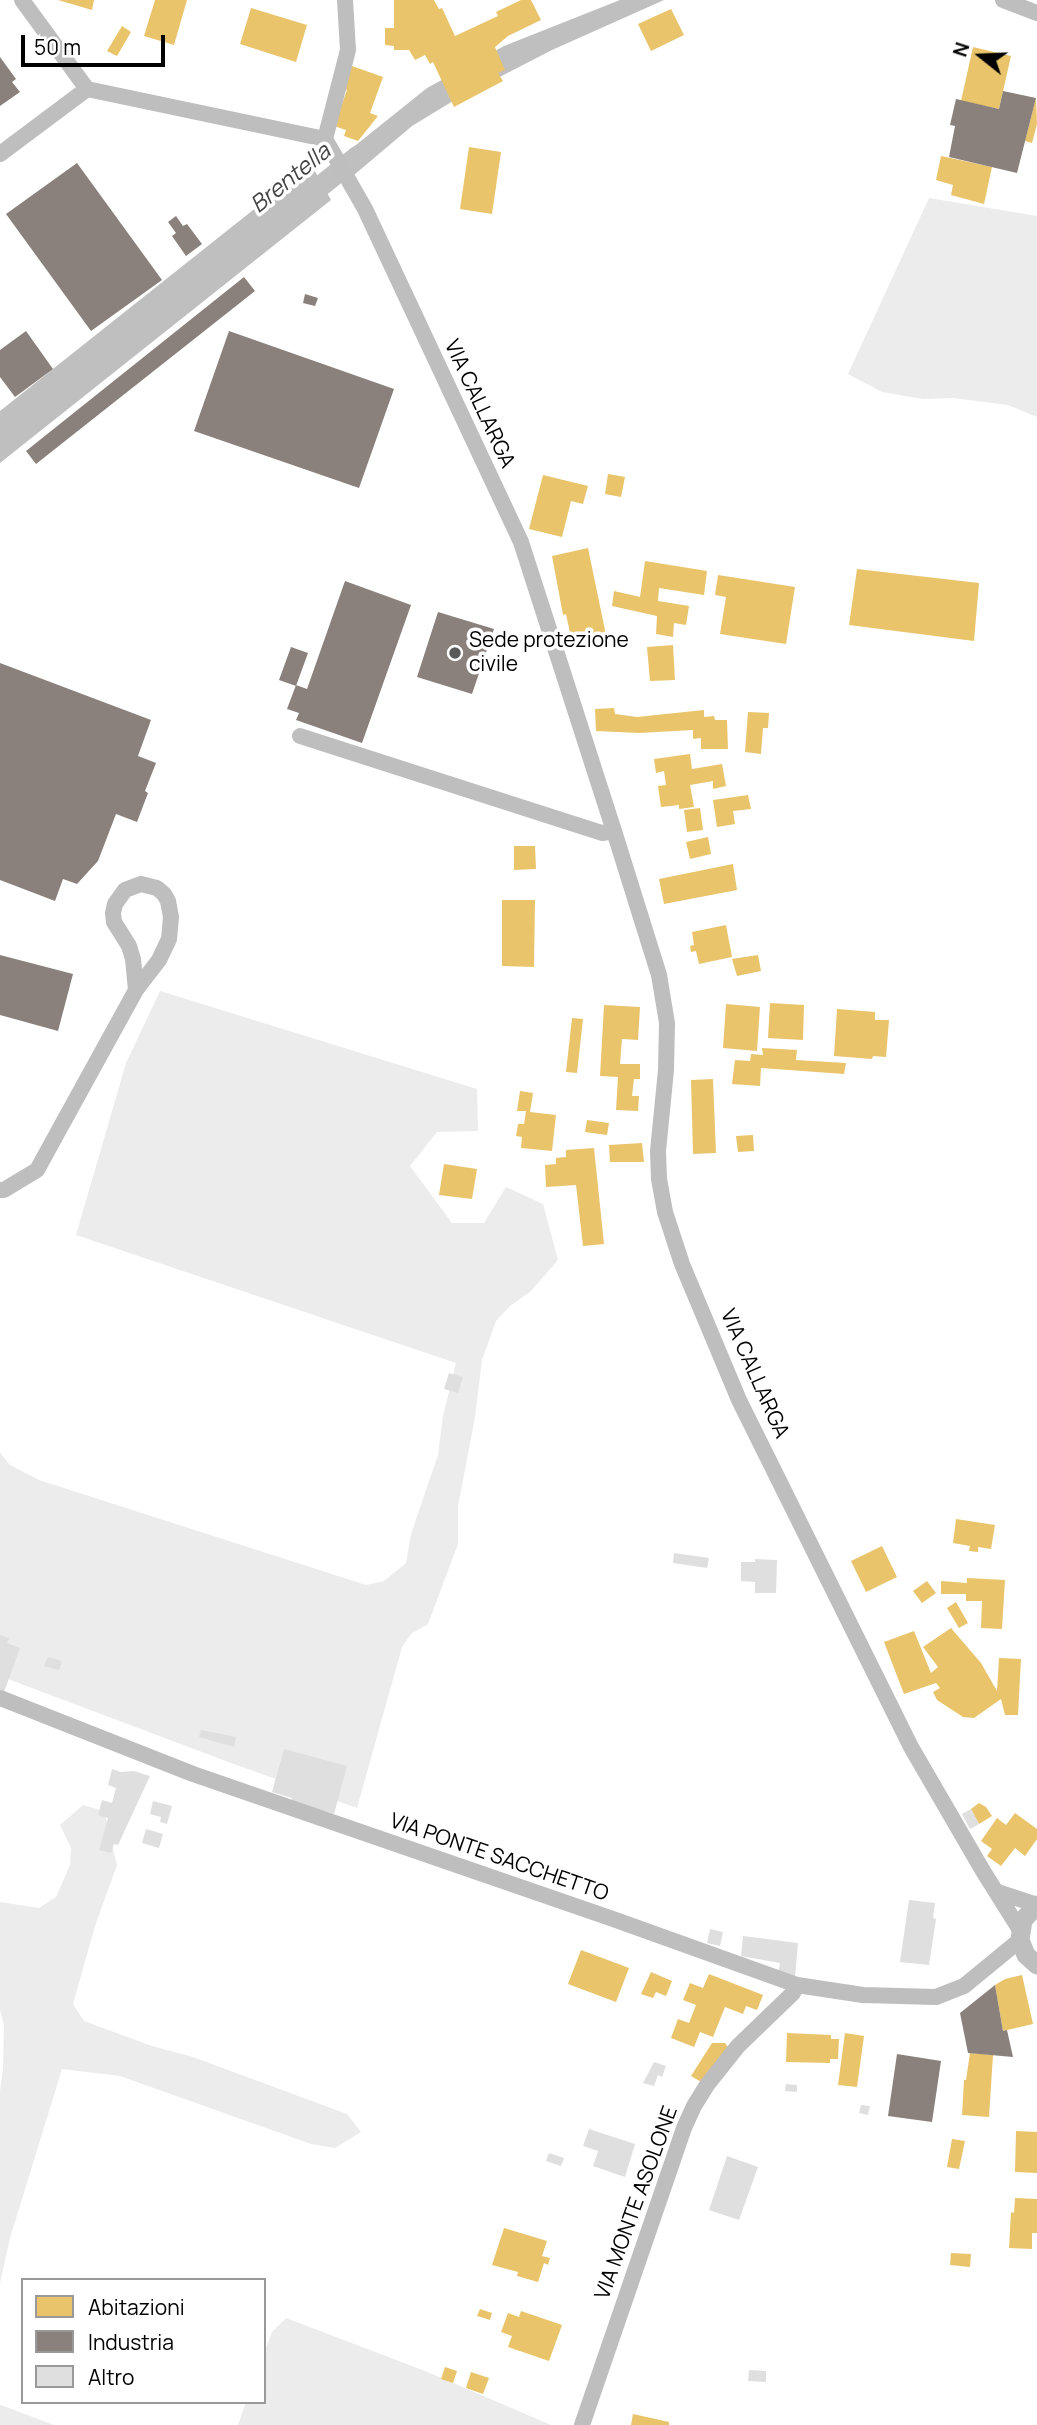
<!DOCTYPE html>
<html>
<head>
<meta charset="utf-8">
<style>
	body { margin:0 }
	#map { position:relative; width:1037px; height:2425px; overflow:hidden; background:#fff; font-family:Manrope,sans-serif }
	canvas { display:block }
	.legend { position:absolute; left:21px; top:2278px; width:245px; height:126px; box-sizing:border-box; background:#fff; border:2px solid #999; margin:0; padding:9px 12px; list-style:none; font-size:21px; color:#000 }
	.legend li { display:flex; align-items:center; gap:14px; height:35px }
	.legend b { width:35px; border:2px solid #999 }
	.north { position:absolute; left:946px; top:21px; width:70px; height:70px; -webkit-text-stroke:5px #fff; paint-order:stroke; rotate:288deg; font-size:19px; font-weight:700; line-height:28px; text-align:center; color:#000 }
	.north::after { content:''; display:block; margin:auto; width:24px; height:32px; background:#000; clip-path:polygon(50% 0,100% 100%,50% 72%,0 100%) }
	.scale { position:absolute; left:21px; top:35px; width:144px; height:32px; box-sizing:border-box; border:4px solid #000; border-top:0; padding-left:9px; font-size:21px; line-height:24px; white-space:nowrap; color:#000; -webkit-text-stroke:5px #fff; paint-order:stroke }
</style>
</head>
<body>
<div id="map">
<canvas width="1037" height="2425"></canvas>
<ul class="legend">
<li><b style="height:19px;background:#e9c46a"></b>Abitazioni</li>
<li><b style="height:19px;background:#8a817c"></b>Industria</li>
<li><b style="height:19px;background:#dfdfdf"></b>Altro</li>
</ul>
<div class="north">N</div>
<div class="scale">50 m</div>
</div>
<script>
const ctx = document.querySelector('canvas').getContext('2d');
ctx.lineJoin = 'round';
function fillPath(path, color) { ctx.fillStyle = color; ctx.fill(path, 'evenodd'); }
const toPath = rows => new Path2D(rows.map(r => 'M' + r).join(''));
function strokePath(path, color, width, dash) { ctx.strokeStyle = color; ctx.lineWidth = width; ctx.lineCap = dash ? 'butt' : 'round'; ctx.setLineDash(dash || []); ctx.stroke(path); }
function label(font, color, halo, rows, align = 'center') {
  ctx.font = font + ' Manrope,sans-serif'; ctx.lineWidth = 7; ctx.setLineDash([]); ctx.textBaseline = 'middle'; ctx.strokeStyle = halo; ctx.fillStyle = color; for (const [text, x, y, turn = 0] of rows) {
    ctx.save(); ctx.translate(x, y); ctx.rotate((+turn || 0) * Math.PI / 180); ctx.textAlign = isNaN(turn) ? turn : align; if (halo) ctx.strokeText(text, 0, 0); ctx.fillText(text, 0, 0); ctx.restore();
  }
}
const green = toPath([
	[929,198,1037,216,1037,417,1008,405,953,398,923,399,882,392,848,374],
	[160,991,477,1089,478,1131,437,1132,410,1166,452,1223,484,1223,506,1187,543,1204,558,1260,530,1292,510,1306,496,1321,482,1360,475,1417,458,1506,458,1544,428,1624,411,1634,402,1647,357,1808,231,1763,0,1676,0,1453,10,1465,39,1480,366,1585,384,1581,406,1563,411,1534,438,1455,443,1416,456,1363,76,1235,126,1063],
	[83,1805,104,1811,117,1865,95,1926,73,2004,84,2021,152,2046,193,2057,347,2114,361,2132,335,2148,311,2144,120,2076,62,2069,10,2238,0,2283,0,2091,3,2069,4,2025,0,2010,0,1902,39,1908,56,1897,70,1865,71,1848,60,1825],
	[286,2318,425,2371,551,2425,238,2425,246,2402,264,2402,264,2353,272,2332],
	[0,2405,1,2405,54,2425,0,2425]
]);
const water = toPath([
	[620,0,664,0,552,50,453,101,412,126,354,175,341,157,427,88,504,46],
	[311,164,331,200,0,463,0,411]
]);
const homes = toPath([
	[58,0,94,0,92,10],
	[155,0,187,0,174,45,144,36],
	[394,0,434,0,439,9,442,8,455,36,498,16,496,12,521,0,531,0,541,20,508,36,495,47,505,70,498,73,503,81,454,107,433,62,430,64,425,55,415,60,409,50,394,50,394,46,385,45,385,28,394,28],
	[251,8,307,25,296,62,240,44],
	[671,9,684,35,651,51,638,24],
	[122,26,131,32,117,56,107,51],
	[973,47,1011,56,999,109,961,101],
	[352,66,383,77,370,113,378,116,358,141,344,136,346,130,334,126,347,90,344,89],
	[1036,98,1037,124,1032,143,1025,141],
	[469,147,501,152,492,214,460,209],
	[941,156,992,167,984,204,951,195,953,185,936,180],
	[608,474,625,477,621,497,605,494],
	[543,475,588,486,583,504,571,501,562,537,529,529],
	[588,548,606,635,572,642,566,614,563,615,552,556],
	[645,561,707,571,704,595,659,588,658,601,689,606,686,625,674,623,673,637,656,634,657,616,612,606,614,591,640,597],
	[857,569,979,583,974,641,849,625],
	[718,575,795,587,786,644,720,634,726,597,715,595],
	[673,645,675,680,650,681,647,647],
	[614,708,615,714,637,717,704,710,704,717,714,716,715,720,727,720,728,749,701,749,701,738,693,739,693,730,639,733,596,731,595,709],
	[748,712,769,713,768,728,763,728,761,754,745,752],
	[690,754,692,769,722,764,726,786,713,789,713,781,690,785,694,807,679,809,679,805,661,807,658,786,666,785,664,771,656,773,654,759],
	[748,795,751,809,733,811,735,824,717,827,713,800],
	[700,808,703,830,687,832,684,810],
	[708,837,711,854,690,859,686,842],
	[514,846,535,846,536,869,514,870],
	[733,864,737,890,664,904,659,879],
	[502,900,535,900,534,967,502,966],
	[726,925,732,957,699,964,696,951,691,952,690,946,694,945,692,932],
	[758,955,761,971,737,976,732,959],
	[770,1003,804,1005,803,1040,768,1038],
	[726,1004,760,1007,757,1051,723,1048],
	[604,1005,640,1007,638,1040,622,1039,620,1064,640,1064,640,1079,634,1079,632,1096,639,1096,638,1111,616,1110,618,1077,600,1076],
	[837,1009,875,1012,875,1020,889,1020,886,1057,873,1056,872,1059,834,1056],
	[572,1018,583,1019,577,1073,566,1072],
	[762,1048,797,1050,796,1060,846,1063,844,1074,761,1068,760,1086,732,1084,735,1060,750,1061,751,1054,763,1055],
	[713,1079,716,1153,693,1154,691,1080],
	[520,1091,533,1093,530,1112,556,1115,552,1151,521,1148,522,1137,516,1136,518,1124,524,1124,526,1111,517,1111],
	[587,1120,609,1123,607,1135,585,1132],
	[753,1135,754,1151,738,1152,736,1136],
	[642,1143,644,1162,610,1162,609,1145],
	[594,1148,604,1244,583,1246,576,1185,546,1187,545,1165,556,1164,556,1158,566,1157,566,1150],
	[444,1164,477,1169,472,1199,439,1195],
	[956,1519,995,1525,991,1549,978,1547,978,1552,969,1551,970,1546,953,1543],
	[882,1546,897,1577,866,1592,851,1561],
	[967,1578,1005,1580,1002,1629,981,1628,982,1601,966,1601,966,1594,941,1594,941,1581,967,1583],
	[927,1581,936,1593,922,1603,913,1591],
	[956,1602,968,1623,959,1628,947,1608],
	[951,1628,981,1663,997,1691,999,1658,1021,1659,1018,1715,1005,1715,1001,1699,974,1718,963,1717,937,1700,933,1692,940,1688,936,1683,904,1694,884,1642,914,1631,931,1673,938,1667,923,1647],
	[979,1803,986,1807,992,1816,979,1824,971,1809],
	[1015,1813,1037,1829,1037,1839,1025,1856,1015,1848,1001,1866,987,1856,992,1849,981,1841,997,1818,1006,1825],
	[581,1950,629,1968,616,2002,568,1984],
	[651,1972,672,1981,666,1996,656,1992,653,1998,641,1994],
	[709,1974,763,1995,757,2010,746,2006,743,2014,725,2007,713,2037,700,2032,694,2047,671,2038,678,2019,689,2023,696,2005,683,2000,690,1983,703,1988],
	[1022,1975,1033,2024,1003,2031,995,1985,1005,1979],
	[787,2033,831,2035,831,2039,839,2039,838,2059,830,2059,830,2063,786,2062],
	[845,2033,864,2036,857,2087,838,2085],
	[712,2043,725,2043,730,2050,703,2083,691,2076],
	[970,2053,993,2055,989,2117,962,2115,964,2080,966,2080],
	[1016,2131,1037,2132,1037,2173,1015,2172],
	[952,2139,965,2141,959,2169,947,2167],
	[1015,2198,1037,2199,1037,2233,1032,2233,1032,2249,1009,2248,1011,2212,1014,2213],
	[504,2228,547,2241,542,2256,550,2258,548,2265,544,2263,538,2282,517,2276,518,2272,492,2265],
	[951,2253,971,2254,970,2267,950,2265],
	[480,2309,492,2313,490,2320,477,2316],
	[521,2311,562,2325,549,2361,508,2347,512,2336,501,2332,508,2313,519,2317],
	[445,2367,457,2371,453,2383,441,2379],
	[471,2372,489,2378,483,2394,466,2388],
	[633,2414,669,2422,669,2425,631,2425]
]);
const industry = toPath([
	[0,57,16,79,12,82,20,92,0,106],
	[1003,91,1036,98,1017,173,949,157,955,126,950,125,956,99,999,109],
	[77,163,162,280,91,331,6,214],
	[176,216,183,226,187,224,202,244,186,256,172,236,176,233,168,222],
	[244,277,255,291,36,464,26,451],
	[305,294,318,298,315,306,303,303],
	[26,331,53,369,15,397,0,377,0,350],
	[229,331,394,389,359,488,194,431],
	[345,581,411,605,362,743,296,720,299,713,287,709,296,685,307,689],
	[438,612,494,629,472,694,417,677],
	[291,647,308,653,296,686,279,680],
	[0,663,151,720,138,756,156,763,145,791,148,793,137,822,116,814,98,861,77,884,63,879,55,901,0,880],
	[0,955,73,974,58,1031,0,1015],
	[995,1985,1003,2031,1007,2030,1013,2057,968,2053,960,2013],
	[897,2054,941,2061,932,2122,888,2116]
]);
const canal = toPath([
	[301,202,358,156]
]);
const building = toPath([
	[449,1373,463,1377,458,1393,444,1389],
	[674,1553,709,1558,707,1568,673,1563],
	[755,1559,777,1560,776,1593,755,1593,755,1582,741,1581,741,1562,755,1562],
	[0,1635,9,1638,7,1643,20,1648,4,1692,0,1690],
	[48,1657,62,1661,59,1670,44,1666],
	[201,1730,236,1737,234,1747,199,1737],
	[284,1749,347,1766,334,1814,291,1801,292,1798,272,1792],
	[112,1769,121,1772,134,1771,150,1776,118,1845,114,1844,111,1853,99,1850,108,1818,98,1815,102,1800,112,1803,116,1788,108,1785],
	[153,1801,172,1806,167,1824,160,1822,161,1817,150,1814],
	[971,1809,979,1824,970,1829,962,1814],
	[146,1829,163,1834,159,1848,142,1843],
	[909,1900,935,1903,933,1918,936,1919,929,1965,900,1962],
	[710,1929,723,1932,720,1946,707,1943],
	[743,1936,798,1943,795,1977,778,1974,780,1963,741,1956],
	[654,2062,666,2066,662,2077,658,2075,654,2086,643,2083],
	[786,2084,797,2085,797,2092,785,2091],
	[861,2105,870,2106,868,2115,859,2113],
	[589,2129,635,2144,625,2177,593,2166,598,2151,583,2146],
	[549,2153,564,2158,561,2166,546,2161],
	[727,2156,758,2167,739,2220,709,2210],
	[749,2370,766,2371,766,2382,748,2381]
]);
const minor = toPath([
	[22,0,87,89],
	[345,0,348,50,325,139,365,209,521,542,614,831,659,975,667,1023,666,1070,658,1151,659,1179,665,1212,682,1264,739,1400,911,1747,983,1871,1020,1930],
	[1003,0,1037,13],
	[0,154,87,89,325,139],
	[300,736,602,833,614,831],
	[141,884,157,888,164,894,168,901,171,917,169,939,159,960,136,990,133,959,129,946,114,922,113,913,115,904,125,890,141,884],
	[0,1190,4,1190,37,1170,136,990],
	[0,1698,193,1774,613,1919,797,1985,863,1995,936,1997,964,1986,1020,1940],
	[998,1892,1037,1905],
	[582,2425,684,2128,694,2106,707,2085,738,2046,793,1993,797,1985]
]);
const tertiary = toPath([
	[1037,1905,1023,1920,1020,1940,1026,1955,1037,1965]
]);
const markers = [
	[455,653,7,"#595959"]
];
const streetNames = [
	["VIA CALLARGA",479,404,65],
	["VIA CALLARGA",754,1374,66],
	["VIA PONTE SACCHETTO",499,1858,19],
	["VIA MONTE ASOLONE",637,2203,-70]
];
const poiNames = [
	["Sede protezione",469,641],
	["civile",469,665]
];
const waterNames = [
	["Brentella",291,179,-39]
];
fillPath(green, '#ececec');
fillPath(water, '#bfbfbf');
fillPath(homes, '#e9c46a');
fillPath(industry, '#8a817c');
strokePath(canal, '#bfbfbf', 21);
fillPath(building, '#dfdfdf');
strokePath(minor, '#bebebe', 16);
strokePath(tertiary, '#bebebe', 19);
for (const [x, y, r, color] of markers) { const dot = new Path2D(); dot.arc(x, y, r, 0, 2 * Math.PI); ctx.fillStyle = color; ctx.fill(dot); strokePath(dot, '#fff', 2.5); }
label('21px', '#000', '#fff', streetNames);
label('21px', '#000', '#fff', poiNames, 'left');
label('italic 23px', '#444', '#fff', waterNames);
</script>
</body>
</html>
